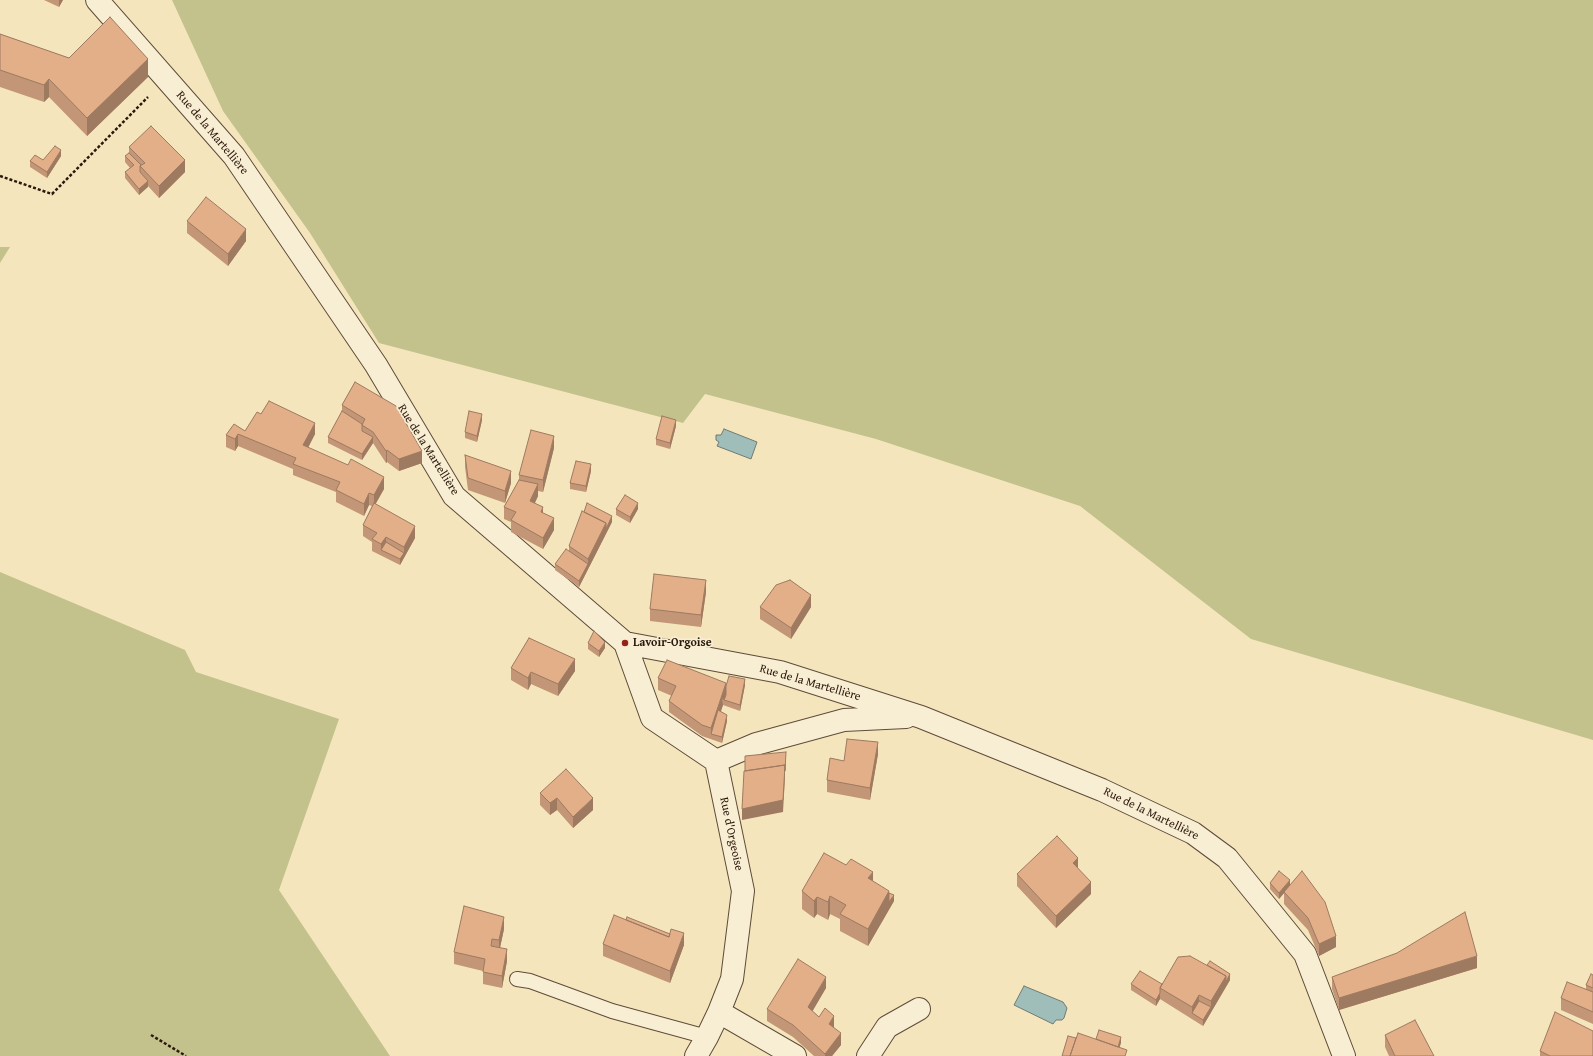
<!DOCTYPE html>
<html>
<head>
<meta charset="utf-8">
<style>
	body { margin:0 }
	canvas { display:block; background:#f5e5bc }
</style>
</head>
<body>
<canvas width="1593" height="1056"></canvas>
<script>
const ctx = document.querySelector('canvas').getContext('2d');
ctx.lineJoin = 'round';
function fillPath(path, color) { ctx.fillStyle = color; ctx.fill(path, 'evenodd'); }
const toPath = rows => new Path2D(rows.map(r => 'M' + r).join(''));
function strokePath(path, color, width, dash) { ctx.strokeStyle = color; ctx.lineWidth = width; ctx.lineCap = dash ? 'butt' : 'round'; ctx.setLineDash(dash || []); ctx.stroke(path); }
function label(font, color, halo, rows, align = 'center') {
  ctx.font = font + ' "Gentium Book Plus",serif'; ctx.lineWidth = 3.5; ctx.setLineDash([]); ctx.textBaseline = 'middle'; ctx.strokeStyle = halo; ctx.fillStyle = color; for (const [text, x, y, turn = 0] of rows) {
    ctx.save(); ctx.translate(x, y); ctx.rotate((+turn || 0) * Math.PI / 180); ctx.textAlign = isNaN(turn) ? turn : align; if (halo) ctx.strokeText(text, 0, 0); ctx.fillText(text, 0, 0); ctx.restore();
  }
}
const green = toPath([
	[172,0,1593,0,1593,740,1251,639,1080,506,876,439,705,394,683,423,379,343,310,233,223,111],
	[0,247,10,247,0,263],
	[0,572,185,650,196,672,339,719,279,890,390,1056,0,1056]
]);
const water = toPath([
	[724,429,757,442,751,459,717,446,719,442,716,440,716,435,721,435,724,429],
	[1024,986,1063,1002,1067,1008,1064,1018,1062,1020,1056,1020,1053,1024,1014,1005,1024,986]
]);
const path = toPath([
	[0,176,52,194,148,97],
	[151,1035,186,1056]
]);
const service = toPath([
	[517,979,530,981,612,1011,707,1037]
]);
const minor = toPath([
	[97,0,234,156,376,365,454,496,625,643,780,672,921,717,1102,790,1193,833,1227,858,1305,954,1344,1056],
	[625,643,652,718,716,761,743,891,732,979,719,1012,707,1037,696,1056],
	[716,761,756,744,844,720,906,717],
	[719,1012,795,1056],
	[868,1056,887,1027,919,1009]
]);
const wall = toPath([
	[44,0,63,0,59,7],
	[0,34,69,58,148,77,87,136,49,97,44,102,0,87],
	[129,147,185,172,159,198,148,186,139,195,125,178,125,172,130,168,125,162,125,156,129,153],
	[61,156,47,178,30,167,30,161,43,160],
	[187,221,246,241,228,266,187,233],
	[355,382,422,463,399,471,387,462,386,463,373,443,362,460,328,443,328,437,342,411,342,405],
	[482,420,477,442,465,438,465,432],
	[676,426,670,449,656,445,656,439],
	[245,431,315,434,308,448,384,489,375,504,415,538,400,565,372,551,372,542,363,536,363,525,372,506,369,505,364,516,336,502,336,492,293,475,293,469,238,446,235,451,226,447,226,435],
	[554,448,543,492,538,491,538,496,535,503,543,513,554,530,543,549,511,532,511,522,504,519,504,507,519,480,519,475],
	[465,455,511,483,505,503,468,490,465,467],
	[591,471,586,492,570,489,570,483],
	[616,509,638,509,630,523,616,515],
	[612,522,579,587,555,570,555,564,569,551,569,546],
	[706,592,701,627,650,621,650,609],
	[760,607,811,607,791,639,760,619],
	[588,643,605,648,599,657,588,649],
	[511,668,575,671,558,696,531,684,528,690,511,680],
	[658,678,726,686,745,685,740,711,723,705,721,711,727,721,722,743,702,736,669,712,669,701,672,696,658,690],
	[878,754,870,800,827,792,827,780,844,761],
	[540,793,593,810,573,828,557,810,550,815,540,805],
	[846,865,873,881,889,893,894,901,868,946,840,931,840,919,830,914,828,920,817,914,814,918,802,909,802,891],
	[1017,874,1091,894,1056,928,1017,886],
	[1270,883,1290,886,1336,947,1319,956,1308,930,1284,904,1284,893,1279,899,1270,889],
	[626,920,670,934,684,945,670,983,603,956,603,944],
	[504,929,500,948,507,961,502,988,483,984,483,971,454,964,454,952],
	[1397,953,1477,968,1339,1010,1332,989,1332,977],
	[1593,975,1593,1024,1561,1010,1561,998,1586,989,1586,985],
	[1230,980,1203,1026,1160,999,1156,1006,1131,990,1131,984,1162,984],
	[826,988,812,1011,819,1017,834,1027,841,1045,832,1056,814,1056,793,1037,767,1021,767,1009],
	[1385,1035,1434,1056,1389,1056,1385,1047],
	[1540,1051,1593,1056,1540,1056]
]);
const shadedWall = toPath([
	[59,0,63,0,59,7],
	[148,59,148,77,87,136,87,118],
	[49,79,49,97,44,102,44,85],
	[61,150,61,156,47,178,47,172],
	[185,160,185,172,159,198,159,186],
	[148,181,148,187,139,195,139,189],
	[246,229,246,241,228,266,228,254],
	[482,414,482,420,477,442,477,436],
	[676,420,676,426,670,449,670,443],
	[315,423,315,434,303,457,303,445],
	[238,434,238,446,235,451,235,439],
	[554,436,554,448,543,492,543,480],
	[373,437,373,443,362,460,362,454],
	[387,450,387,462,386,463,386,451],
	[422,451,422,463,399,471,399,459],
	[591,464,591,471,586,492,586,486],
	[511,471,511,483,505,503,505,491],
	[384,477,384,489,374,507,374,495],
	[538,484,538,496,530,513,530,501],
	[369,493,369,505,364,516,364,504],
	[638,503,638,509,630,523,630,517],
	[543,507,543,519,541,512],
	[612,516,612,522,579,587,579,581,588,564,588,559,606,523],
	[554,518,554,530,543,549,543,538],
	[415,526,415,538,400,565,400,559,404,553,404,547],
	[386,537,386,548,381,550,381,544],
	[706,580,706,592,701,627,701,615],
	[811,595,811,607,791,639,791,628],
	[605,642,605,648,599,657,599,651],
	[575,659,575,671,558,696,558,684],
	[531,672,531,684,528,690,528,678],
	[745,679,745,685,740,711,740,705],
	[726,683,726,695,724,700,722,699,723,705,713,734,711,734,711,728],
	[727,715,727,721,722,743,722,737],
	[878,742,878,754,870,800,870,788],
	[785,765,785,777,783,812,742,820,742,809],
	[557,798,557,810,550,815,550,803],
	[593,798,593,810,573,828,573,817],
	[1078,858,1078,870,1073,863],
	[873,872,873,889,868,878],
	[1290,880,1290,886,1279,899,1279,893],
	[1091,882,1091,894,1056,928,1056,916],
	[889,891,889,902,894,895,894,901,868,946,868,929],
	[830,896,830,914,828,920,828,902],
	[817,897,817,914,814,918,814,901],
	[504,917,504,929,499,952,499,940],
	[684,933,684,945,670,983,670,971],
	[1336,936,1336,947,1319,956,1319,944],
	[507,949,507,961,502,988,502,976],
	[1477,956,1477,968,1339,1010,1339,998],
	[1230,974,1230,980,1203,1026,1203,1020,1211,1007,1211,1001,1226,976],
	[826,977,826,988,808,1019,808,1007],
	[1160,993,1160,999,1156,1006,1156,1000],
	[1199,995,1199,1007,1192,1013,1192,1007],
	[834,1016,834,1027,829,1036,829,1024],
	[841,1033,841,1045,832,1056,825,1056,825,1054],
	[1121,1037,1121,1043,1117,1056,1116,1052]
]);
const building = toPath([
	[110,17,148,59,87,118,49,79,44,85,0,70,0,34,69,58,110,17],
	[151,126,185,160,159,186,140,166,145,163,129,147,151,126],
	[55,146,61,150,47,172,30,161,35,155,43,160,55,146],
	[129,153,141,165,140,166,140,172,148,181,139,189,125,172,134,165,125,156,129,153],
	[206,197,246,229,228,254,187,221,206,197],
	[355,382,396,406,422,451,399,459,387,450,386,451,373,432,362,425,365,419,342,405,355,382],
	[269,401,315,423,303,445,348,465,351,459,384,477,374,495,369,493,364,504,336,490,340,482,293,464,296,458,238,434,235,439,226,435,234,424,245,431,257,412,261,414,269,401],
	[342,411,362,424,362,431,373,437,362,454,328,437,342,411],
	[469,411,482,414,477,436,465,432,469,411],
	[662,416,676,420,670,443,656,439,662,416],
	[531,430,554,436,543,480,519,475,531,430],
	[465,455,511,471,505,491,468,478,465,455],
	[576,461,591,464,586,486,570,483,576,461],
	[519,480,538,484,530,501,543,507,541,512,554,518,543,538,511,520,516,512,504,507,519,480],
	[625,495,638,503,630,517,616,509,625,495],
	[374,503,415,526,404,547,386,537,381,544,372,539,377,533,363,525,374,503],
	[587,503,612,516,606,529,606,523,584,512,587,503],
	[582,511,606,523,588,559,569,546,582,511],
	[386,542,404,553,400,559,381,550,386,542],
	[566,549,588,564,579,581,555,564,566,549],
	[654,574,706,580,701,615,650,609,654,574],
	[790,580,811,595,791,628,760,607,776,585,790,580],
	[594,631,605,642,599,651,588,643,594,631],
	[529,638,575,659,558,684,531,672,528,678,511,668,529,638],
	[667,660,726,683,711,728,702,725,669,701,676,686,658,678,667,660],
	[729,676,745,679,740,705,724,700,726,695,726,686,729,676],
	[718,710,727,715,722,737,711,734,718,710],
	[847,739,878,742,870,788,827,780,830,758,844,761,847,739],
	[786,752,785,771,785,765,745,771,745,756,786,752],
	[785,765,783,800,742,809,744,771,785,765],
	[566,769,593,798,573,817,557,798,550,803,540,793,566,769],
	[1057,836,1078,858,1073,863,1091,882,1056,916,1017,874,1057,836],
	[824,853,846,865,851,859,873,872,868,878,889,891,868,929,840,914,846,905,830,896,828,902,817,897,814,901,802,891,824,853],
	[1279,871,1290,880,1279,893,1270,883,1279,871],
	[1302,871,1325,902,1336,936,1319,944,1308,918,1284,892,1302,871],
	[889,893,894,895,889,902,889,893],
	[464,906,504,917,499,940,492,939,491,946,507,949,502,976,483,972,485,959,454,952,464,906],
	[1465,912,1477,956,1339,998,1332,977,1397,953,1465,912],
	[614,915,669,937,671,929,684,933,670,971,603,944,614,915],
	[627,917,670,934,669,937,626,920,627,917],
	[1190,956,1226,976,1211,1001,1199,995,1192,1007,1160,988,1178,957,1190,956],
	[798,959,826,977,808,1007,819,1017,825,1008,834,1016,829,1024,841,1033,825,1054,793,1025,767,1009,798,959],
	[1210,961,1230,974,1226,982,1226,976,1207,965,1210,961],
	[1140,971,1162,984,1160,988,1160,993,1156,1000,1131,984,1140,971],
	[1591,974,1593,975,1593,988,1586,985,1591,974],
	[1567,982,1593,992,1593,1012,1561,998,1567,982],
	[1199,1001,1211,1007,1203,1020,1192,1013,1199,1001],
	[1555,1012,1593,1031,1593,1056,1550,1056,1540,1051,1555,1012],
	[1415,1020,1434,1056,1395,1056,1385,1035,1415,1020],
	[1099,1030,1121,1037,1118,1047,1096,1039,1099,1030],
	[1078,1033,1127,1050,1125,1056,1070,1056,1078,1033],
	[1068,1036,1076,1038,1070,1056,1062,1056,1068,1036]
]);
const markers = [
	[625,643,4,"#8f2418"]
];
const streetNames = [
	["Rue de la Martellière",212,133,50],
	["Rue de la Martellière",428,450,58],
	["Rue de la Martellière",810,683,16],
	["Rue de la Martellière",1151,814,26],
	["Rue d'Orgeoise",731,834,78]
];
const poiNames = [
	["Lavoir-Orgoise",633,643]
];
fillPath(green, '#c3c28c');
fillPath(water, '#9fbdb9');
strokePath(water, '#717b74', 1);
strokePath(service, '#5e4c39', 16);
strokePath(minor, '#5e4c39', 24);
strokePath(path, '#2c190d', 2.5, [3, 2]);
strokePath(service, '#f8eed3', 14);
strokePath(minor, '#f8eed3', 22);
fillPath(wall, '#c29676');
fillPath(shadedWall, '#9e7a60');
fillPath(building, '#e2af89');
strokePath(building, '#9e7a60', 1);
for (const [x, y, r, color] of markers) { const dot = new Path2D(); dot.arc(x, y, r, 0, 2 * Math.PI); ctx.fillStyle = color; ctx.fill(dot); strokePath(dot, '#f8eed3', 1.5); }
label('12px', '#2c190d', '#f8eed3', streetNames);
label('bold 12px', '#2c190d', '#f8eed3', poiNames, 'left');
</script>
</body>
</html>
